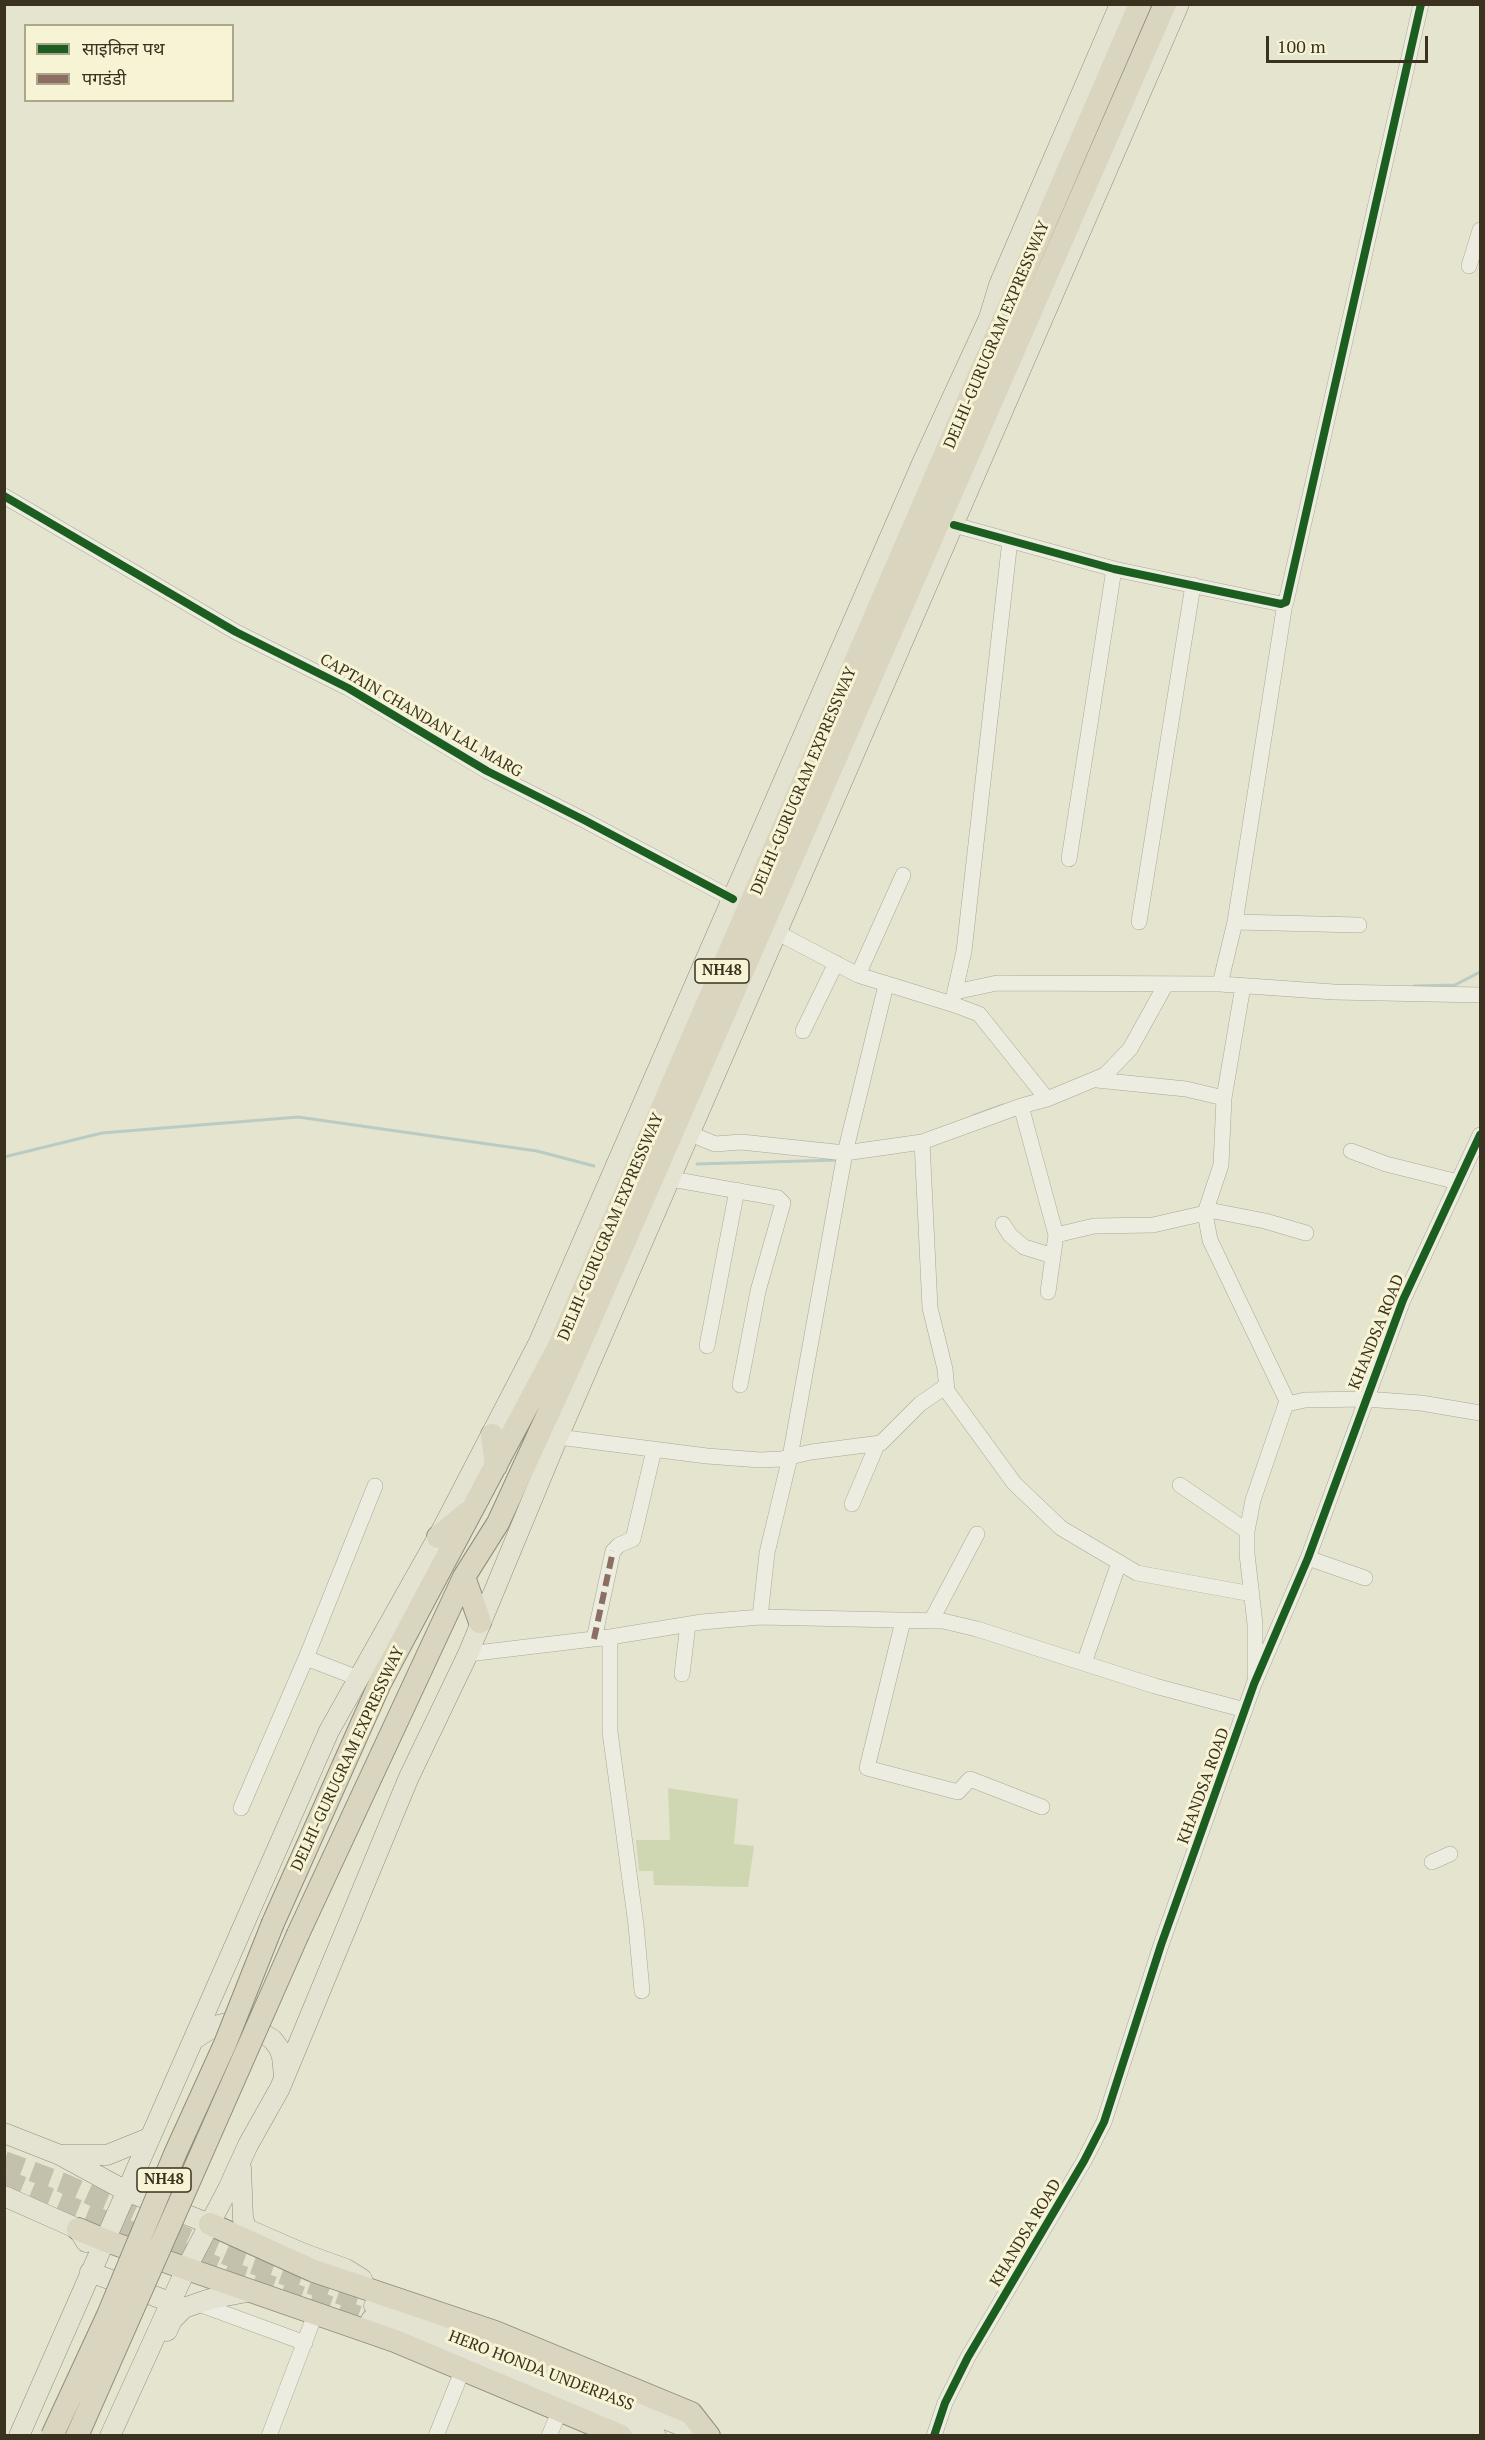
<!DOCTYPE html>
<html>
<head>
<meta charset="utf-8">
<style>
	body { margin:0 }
	#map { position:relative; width:1485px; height:2440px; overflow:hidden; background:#e5e4cf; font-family:"PT Serif","Noto Sans Devanagari",serif }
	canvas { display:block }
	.frame { position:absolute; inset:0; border:6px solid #3a321f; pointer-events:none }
	.legend { position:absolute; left:24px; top:24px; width:210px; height:78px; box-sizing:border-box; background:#f6f4d4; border:2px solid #aba68c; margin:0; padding:8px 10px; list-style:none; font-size:18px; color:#3a321f }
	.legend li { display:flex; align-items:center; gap:12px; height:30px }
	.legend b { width:30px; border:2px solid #aba68c }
	.scale { position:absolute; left:1266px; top:36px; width:162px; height:27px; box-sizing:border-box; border:3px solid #3a321f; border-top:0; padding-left:8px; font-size:18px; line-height:21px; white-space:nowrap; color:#3a321f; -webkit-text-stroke:4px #f6f4d4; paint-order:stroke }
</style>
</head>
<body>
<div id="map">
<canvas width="1485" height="2440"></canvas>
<div class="frame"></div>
<ul class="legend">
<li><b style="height:8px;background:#1b5e20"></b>साइकिल पथ</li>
<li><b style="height:8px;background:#8d6e63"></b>पगडंडी</li>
</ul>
<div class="scale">100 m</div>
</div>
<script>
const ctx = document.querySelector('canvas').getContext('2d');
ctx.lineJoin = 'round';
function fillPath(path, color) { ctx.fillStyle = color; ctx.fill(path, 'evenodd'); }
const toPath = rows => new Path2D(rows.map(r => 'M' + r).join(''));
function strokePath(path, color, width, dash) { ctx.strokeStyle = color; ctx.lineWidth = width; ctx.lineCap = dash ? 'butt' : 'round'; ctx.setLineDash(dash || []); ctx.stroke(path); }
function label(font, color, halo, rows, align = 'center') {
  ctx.font = font + ' "PT Serif",serif'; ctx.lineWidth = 6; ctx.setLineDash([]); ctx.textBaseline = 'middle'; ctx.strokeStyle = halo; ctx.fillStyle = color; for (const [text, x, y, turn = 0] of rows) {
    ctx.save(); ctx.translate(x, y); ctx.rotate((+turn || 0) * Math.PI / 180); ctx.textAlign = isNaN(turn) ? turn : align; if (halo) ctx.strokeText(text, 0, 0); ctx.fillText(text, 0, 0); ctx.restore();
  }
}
const green = toPath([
	[668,1788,738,1799,734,1844,754,1846,748,1887,654,1885,653,1871,639,1871,636,1840,670,1840]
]);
const stream = toPath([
	[1414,986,1455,985,1480,972],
	[973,1116,1003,1105],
	[4,1157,102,1133,298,1117,537,1151,594,1166],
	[697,1164,839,1160]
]);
const majorTunnel = toPath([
	[4,2161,63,2183,226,2255,374,2306],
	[4,2179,223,2269,371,2320]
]);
const minor = toPath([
	[1469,266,1480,230],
	[4,496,236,632,348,688,487,771,584,820,733,899],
	[954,525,1114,569,1281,604,1286,602,1421,4],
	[1069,859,1114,569],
	[1139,922,1193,585],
	[1235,922,1359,925],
	[778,933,858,975,952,1004,979,1014,1047,1099],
	[858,975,903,875],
	[1220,984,1235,922,1285,603],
	[1243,986,1224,1098,1221,1165,1205,1213,1210,1240,1287,1401,1253,1500,1247,1531,1247,1554,1255,1624,1255,1675],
	[955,992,997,983,1220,984,1334,992,1480,995],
	[952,1004,964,951,1010,540],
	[803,1031,836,963],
	[1097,1080,1186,1089,1224,1098],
	[1021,1106,1056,1235,1048,1292],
	[691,1134,715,1144,741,1142,845,1153,922,1142,1021,1106,1047,1099,1105,1075,1130,1049,1166,984],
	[922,1142,930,1308,945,1369,947,1391,1014,1483,1061,1528,1137,1573,1252,1594],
	[1351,1151,1386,1164,1458,1182],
	[671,1179,778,1198,783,1203,758,1291,740,1385],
	[1003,1224,1010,1235,1024,1247,1053,1256],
	[1056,1235,1094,1226,1153,1225,1214,1211,1265,1221,1306,1233],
	[707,1346,737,1190],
	[1287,1404,1305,1400,1365,1399,1421,1403,1480,1413],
	[558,1437,707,1456,760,1460,781,1459,811,1452,881,1443,920,1404,946,1386],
	[1180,1485,1247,1531],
	[852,1504,877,1445],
	[1308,1558,1365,1578],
	[760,1617,767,1553,790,1457,845,1153,886,985],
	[903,1621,867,1768,958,1792,970,1779,1042,1807],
	[931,1621,977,1534],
	[610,1637,610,1732,636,1925,642,1991],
	[594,1639,613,1551,619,1545,633,1539,654,1450],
	[468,1654,610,1637,702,1622,760,1617,943,1621,977,1629,1155,1686,1245,1710],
	[306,1658,358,1678],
	[1084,1663,1119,1563],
	[682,1674,688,1624],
	[241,1808,306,1658,375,1486],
	[1432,1862,1450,1854],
	[196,2303,305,2343],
	[269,2436,316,2312],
	[436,2436,463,2369],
	[549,2436,560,2410],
	[934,2436,945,2403,968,2357,1084,2161,1104,2122,1161,1945,1254,1684,1308,1558,1403,1300,1480,1135]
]);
const major = toPath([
	[193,2040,215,2026,239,2020,272,2039,279,2048,282,2057,284,2076],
	[4,2133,60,2155,126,2191,210,2224],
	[63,2155,107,2155,149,2138],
	[241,2168,243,2219,247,2229,302,2253,346,2269,362,2279,365,2288],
	[4,2196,78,2229,86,2242],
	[90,2272,170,2302],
	[374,2306,708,2436],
	[371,2320,656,2436],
	[167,2331,172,2320,184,2308,210,2299,252,2291],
	[19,2436,329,1731,438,1537,539,1342,923,461,989,318,999,285,1120,4],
	[110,2436,186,2269,228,2189,248,2145,280,2088,409,1777,468,1654,558,1437,1179,4]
]);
const highway = toPath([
	[492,1435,496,1466],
	[438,1537,467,1513],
	[464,1577,480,1622],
	[273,1923,380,1683,558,1348,1140,4],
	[298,1934,464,1577,498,1523,576,1353,1165,4],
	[210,2224,314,2271,495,2332,691,2413,709,2436],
	[78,2229,104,2240,395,2341,621,2436]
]);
const highwayBridge = toPath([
	[52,2436,108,2315,175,2154,225,2044,273,1923],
	[77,2436,298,1934]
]);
const quiet = toPath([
	[594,1639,613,1551]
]);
const cycleway = toPath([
	[4,496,236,632,348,688,487,771,584,820,733,899],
	[954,525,1114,569,1281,604,1286,602,1421,4],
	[934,2436,945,2403,968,2357,1084,2161,1104,2122,1161,1945,1254,1684,1308,1558,1403,1300,1480,1135]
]);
const shields = [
	[722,971,54],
	[164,2180,54]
];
const shieldNames = [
	["NH48",722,971],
	["NH48",164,2180]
];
const streetNames = [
	["DELHI-GURUGRAM EXPRESSWAY",997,335,-67],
	["CAPTAIN CHANDAN LAL MARG",421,716,30],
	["DELHI-GURUGRAM EXPRESSWAY",804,781,-67],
	["DELHI-GURUGRAM EXPRESSWAY",611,1227,-67],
	["KHANDSA ROAD",1377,1332,-68],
	["DELHI-GURUGRAM EXPRESSWAY",348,1759,-65],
	["KHANDSA ROAD",1204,1786,-70],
	["KHANDSA ROAD",1026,2233,-59],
	["HERO HONDA UNDERPASS",541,2371,21]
];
fillPath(green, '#ced7b1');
strokePath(stream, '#b9ccc4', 3);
strokePath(majorTunnel, '#c3c0ac', 20, [20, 10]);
strokePath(minor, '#aaa897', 16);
strokePath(major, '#908d7e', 21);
strokePath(highway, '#908d7e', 24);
strokePath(minor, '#edece0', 15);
strokePath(major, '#e4e3d2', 20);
strokePath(highway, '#d9d5bf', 22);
strokePath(highwayBridge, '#908d7e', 24, []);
strokePath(highwayBridge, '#d9d5bf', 22);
strokePath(quiet, '#8d6e63', 6, [12, 6]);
strokePath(cycleway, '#1b5e20', 8);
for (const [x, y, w] of shields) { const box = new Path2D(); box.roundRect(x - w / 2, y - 12, w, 24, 4.5); ctx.fillStyle = '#f6f4d4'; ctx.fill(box); strokePath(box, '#3a321f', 1.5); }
label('bold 15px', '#3a321f', null, shieldNames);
label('16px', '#3a321f', '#f6f4d4', streetNames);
</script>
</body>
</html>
